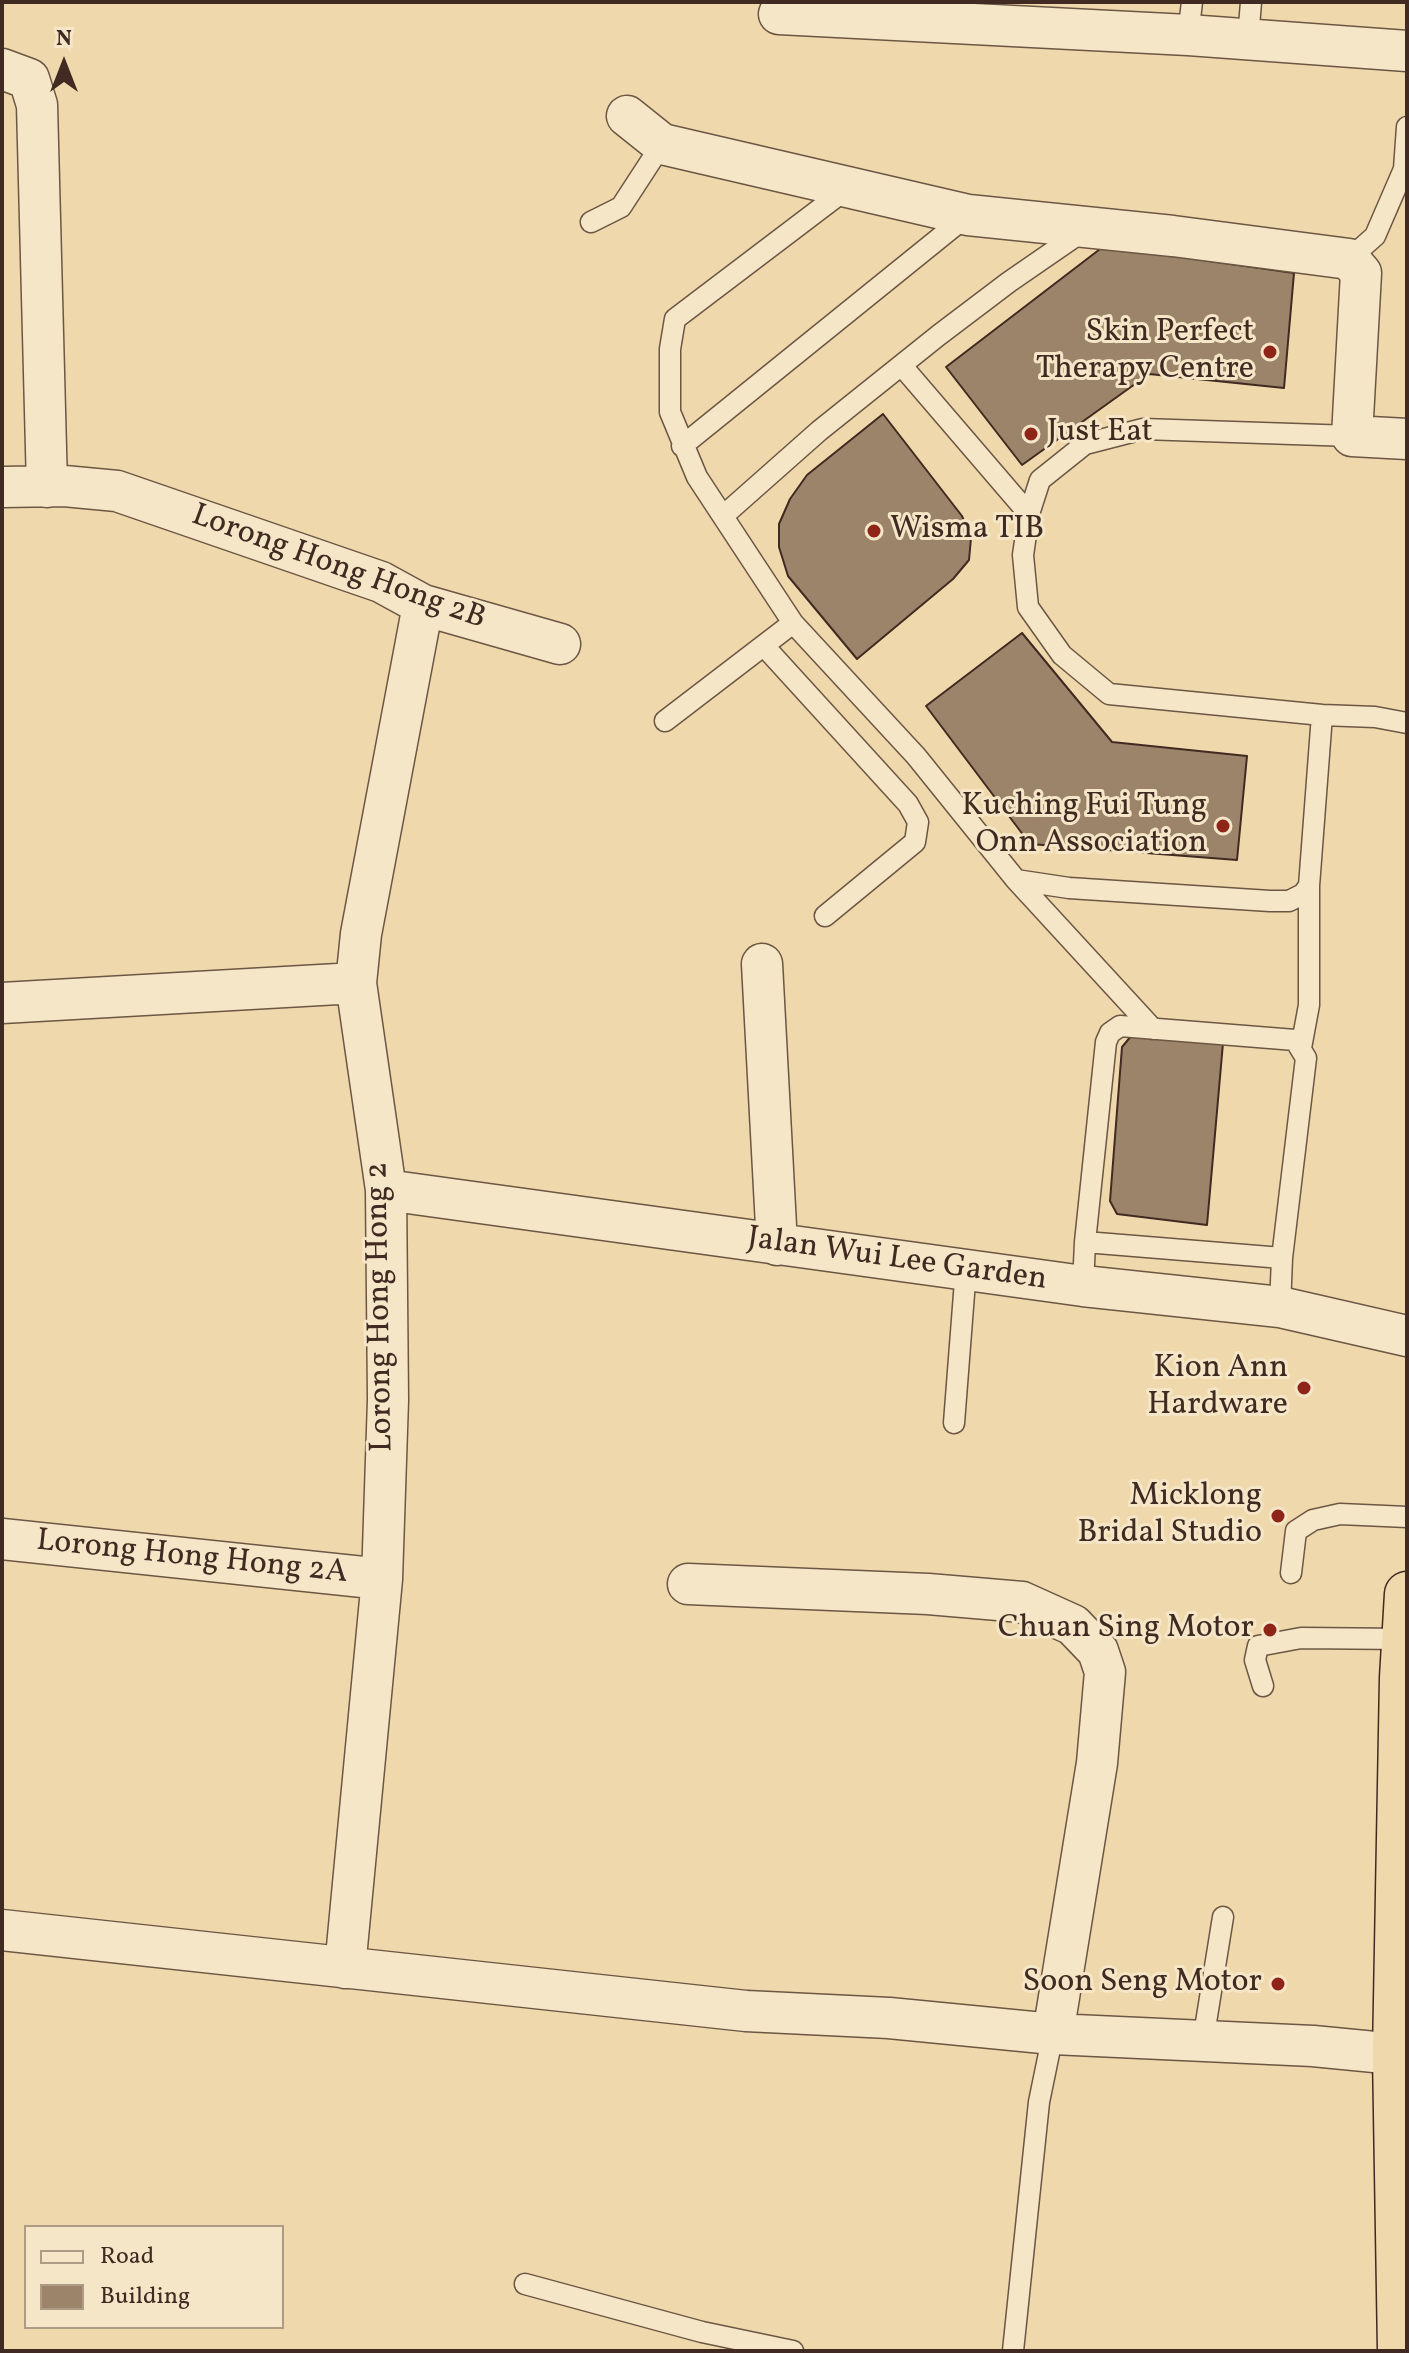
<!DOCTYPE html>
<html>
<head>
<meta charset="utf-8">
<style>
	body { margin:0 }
	#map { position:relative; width:1409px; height:2353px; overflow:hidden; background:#efd8ab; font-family:Vollkorn,serif }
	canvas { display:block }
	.frame { position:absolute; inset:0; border:4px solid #402a21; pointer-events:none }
	.legend { position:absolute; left:24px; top:2225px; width:260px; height:104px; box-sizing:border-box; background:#f5e6c8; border:2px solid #ad9b85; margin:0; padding:10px 14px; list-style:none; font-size:24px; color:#402a21 }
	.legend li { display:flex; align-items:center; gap:16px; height:40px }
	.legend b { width:40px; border:2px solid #ad9b85 }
	.north { position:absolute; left:24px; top:24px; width:80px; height:80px; -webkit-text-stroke:6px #f5e6c8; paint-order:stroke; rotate:0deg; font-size:22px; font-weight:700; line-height:32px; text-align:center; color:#402a21 }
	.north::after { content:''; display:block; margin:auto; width:28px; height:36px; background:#402a21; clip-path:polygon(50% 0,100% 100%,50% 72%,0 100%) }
</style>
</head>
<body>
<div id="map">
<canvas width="1409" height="2353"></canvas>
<div class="frame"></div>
<ul class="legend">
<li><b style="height:10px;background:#f5e6c8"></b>Road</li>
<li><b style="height:22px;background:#9b8469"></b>Building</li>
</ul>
<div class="north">N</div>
</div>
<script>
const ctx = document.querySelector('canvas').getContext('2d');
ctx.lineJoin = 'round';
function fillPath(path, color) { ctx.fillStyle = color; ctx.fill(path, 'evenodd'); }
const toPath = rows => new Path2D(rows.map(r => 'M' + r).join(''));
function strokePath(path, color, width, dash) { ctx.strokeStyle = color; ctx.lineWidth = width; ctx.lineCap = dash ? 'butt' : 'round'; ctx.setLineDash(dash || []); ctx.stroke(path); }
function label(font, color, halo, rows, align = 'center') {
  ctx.font = font + ' Vollkorn,serif'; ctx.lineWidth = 6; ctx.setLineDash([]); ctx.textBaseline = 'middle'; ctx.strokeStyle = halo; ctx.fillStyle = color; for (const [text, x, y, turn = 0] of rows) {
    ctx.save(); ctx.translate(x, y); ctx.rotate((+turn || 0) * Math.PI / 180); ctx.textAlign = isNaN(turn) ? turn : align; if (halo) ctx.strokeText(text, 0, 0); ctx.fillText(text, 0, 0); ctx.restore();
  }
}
const building = toPath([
	[1104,246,1294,273,1284,388,1149,374,1022,465,946,367,1104,246],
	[883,414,962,516,971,538,969,560,953,579,857,659,788,576,779,547,779,524,790,499,807,475,883,414],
	[1022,633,1112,742,1247,756,1237,860,1030,844,926,706,1022,633],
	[1132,1035,1223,1043,1207,1225,1117,1214,1110,1201,1122,1047,1132,1035]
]);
const service = toPath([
	[1188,35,1192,2],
	[1248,39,1251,2],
	[849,187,675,319,670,349,670,412,697,477,793,623,916,756,1016,880,1069,888,1270,901,1289,901,1303,894,1309,886],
	[591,222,621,207,662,144],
	[1349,259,1375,236,1404,169,1407,127],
	[902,366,1029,514],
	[1352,436,1143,429,1085,444,1040,480,1029,514,1023,555,1028,607,1062,655,1109,694,1322,715,1375,717,1407,723],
	[682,446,968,215],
	[723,516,819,431,939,335,1009,282,1083,231],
	[764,646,908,804,918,822,915,842,825,916],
	[665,721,793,623],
	[1016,880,1153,1029],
	[1301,1048,1309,1005,1309,886,1322,715],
	[1085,1242,1282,1258],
	[1083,1286,1085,1242,1106,1042,1110,1033,1120,1026,1295,1040,1306,1058,1282,1258,1280,1307],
	[954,1423,966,1268],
	[1291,1573,1296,1531,1313,1520,1340,1514,1407,1517],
	[1263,1686,1255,1660,1258,1646,1301,1638,1405,1639],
	[1203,2041,1223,1917],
	[525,2284,702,2332,793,2351],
	[1013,2351,1039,2102,1053,2034]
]);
const minor = toPath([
	[779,14,1188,35,1407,51],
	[2,69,29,79,37,105,47,487],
	[627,116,662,144,968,215,1173,236,1349,259,1361,273,1352,436,1407,439],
	[2,487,64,486,117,491,381,582,423,605,560,644],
	[762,964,777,1245],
	[2,1003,356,983],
	[386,1190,1083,1286,1280,1307,1407,1336],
	[2,1539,382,1579],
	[688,1584,928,1594,1022,1602,1073,1625,1098,1651,1105,1672,1097,1763,1053,2034],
	[2,1930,746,2011,889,2018,1053,2034,1313,2046,1395,2054],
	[345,1968,382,1579,388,1400,386,1190,356,983,361,934,423,605]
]);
const trunk = toPath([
	[1400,2351,1395,2054,1402,1678,1407,1594]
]);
const markers = [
	[1270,352,8,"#8f2418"],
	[1031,434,8,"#8f2418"],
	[874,531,8,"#8f2418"],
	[1223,826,8,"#8f2418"],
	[1304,1388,8,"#8f2418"],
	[1278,1516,8,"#8f2418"],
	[1270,1630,8,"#8f2418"],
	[1278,1984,8,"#8f2418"]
];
const poiNames = [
	["Skin Perfect",1254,334],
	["Therapy Centre",1254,371],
	["Just Eat",1047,434,"left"],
	["Wisma TIB",890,531,"left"],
	["Kuching Fui Tung",1207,808],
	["Onn Association",1207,845],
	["Kion Ann",1288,1370],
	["Hardware",1288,1407],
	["Micklong",1262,1498],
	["Bridal Studio",1262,1535],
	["Chuan Sing Motor",1254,1630],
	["Soon Seng Motor",1262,1984]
];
const streetNames = [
	["Lorong Hong Hong 2B",338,569,20],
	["Jalan Wui Lee Garden",897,1261,8],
	["Lorong Hong Hong 2",382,1307,-91],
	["Lorong Hong Hong 2A",192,1559,6]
];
fillPath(building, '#9b8469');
strokePath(building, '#402a21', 2);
strokePath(service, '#6c5644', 23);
strokePath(minor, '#6c5644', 43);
strokePath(trunk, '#402a21', 47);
strokePath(service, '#f5e6c8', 20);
strokePath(minor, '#f5e6c8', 40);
strokePath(trunk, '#efd8ab', 44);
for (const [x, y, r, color] of markers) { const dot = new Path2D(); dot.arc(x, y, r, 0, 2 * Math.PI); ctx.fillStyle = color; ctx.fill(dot); strokePath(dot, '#f5e6c8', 3); }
label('32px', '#402a21', '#f5e6c8', poiNames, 'right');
label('32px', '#402a21', '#f5e6c8', streetNames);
</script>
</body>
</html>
